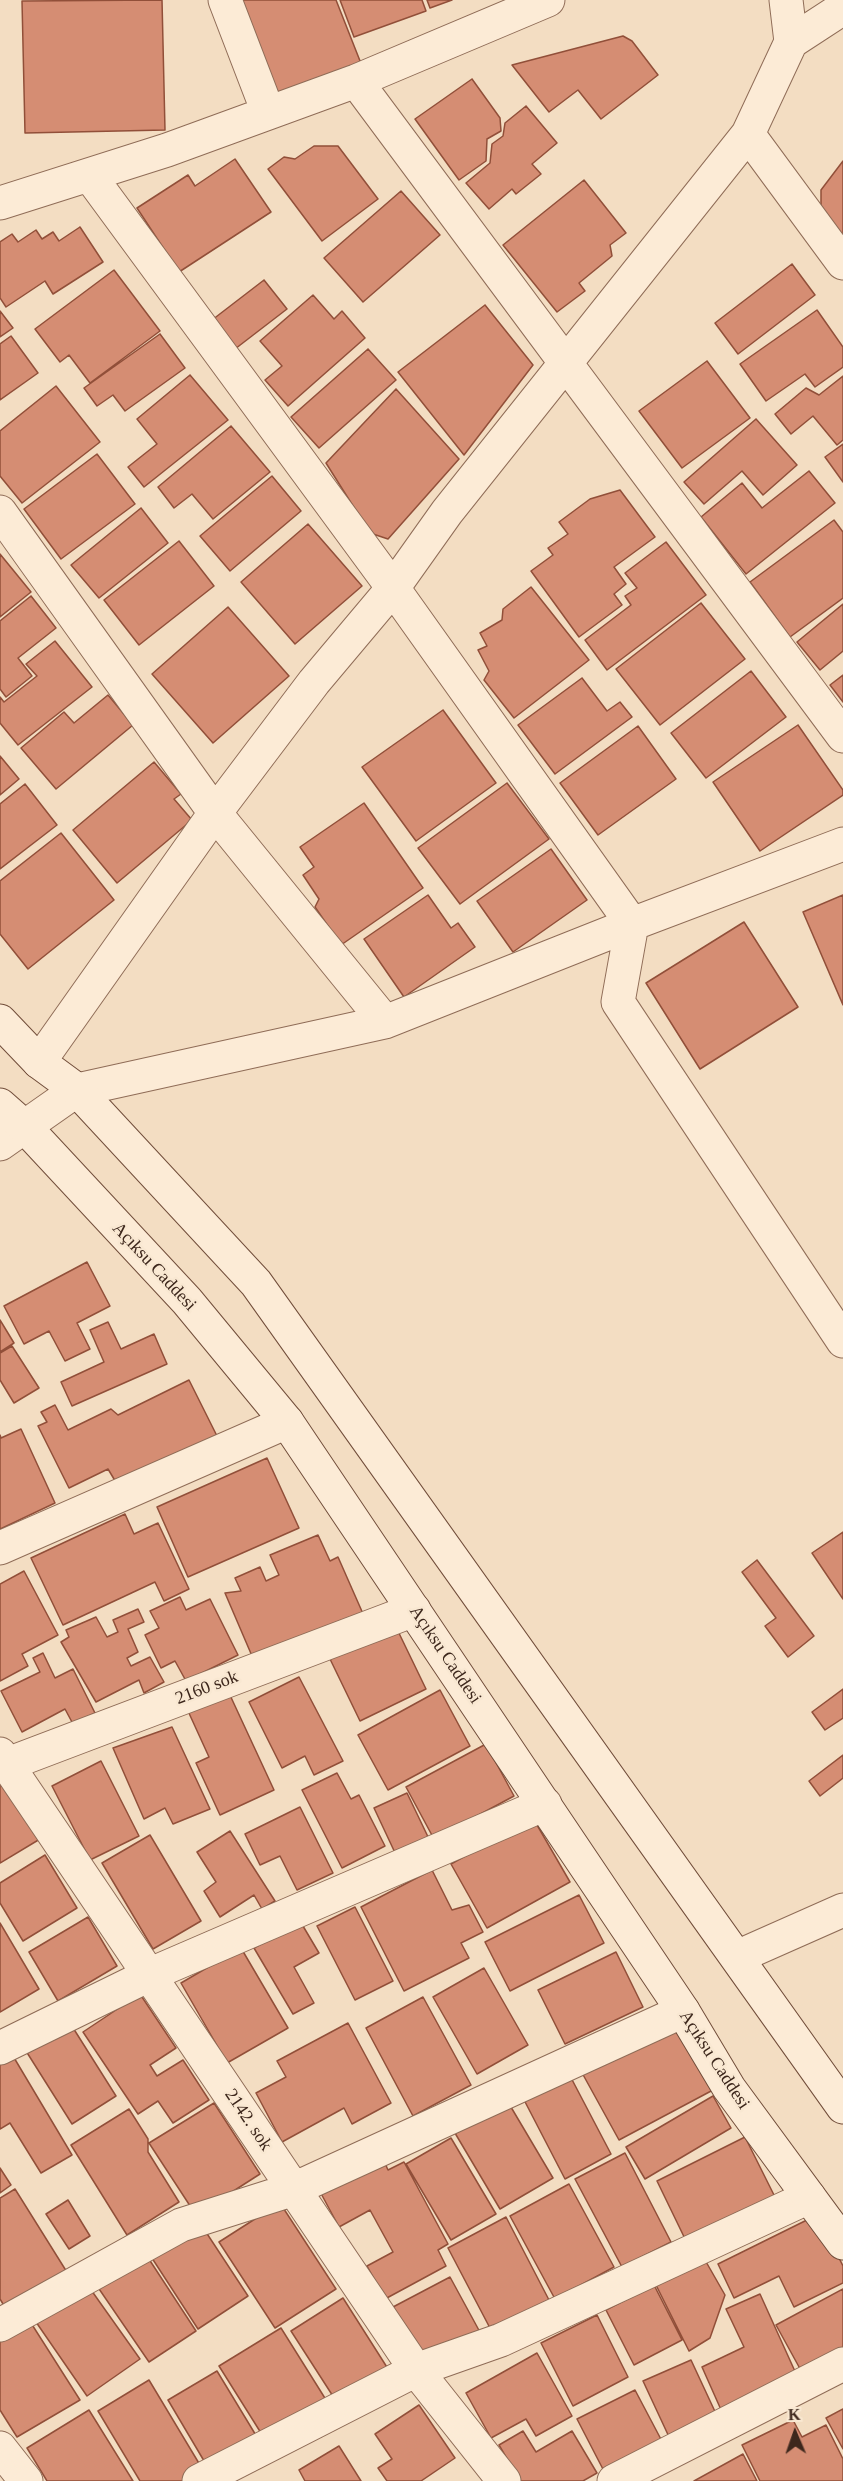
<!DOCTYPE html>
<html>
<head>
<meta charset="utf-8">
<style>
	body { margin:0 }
	#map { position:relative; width:843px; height:2481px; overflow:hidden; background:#f3ddc2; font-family:"Times New Roman",serif }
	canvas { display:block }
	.north { position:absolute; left:765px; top:2403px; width:60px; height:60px; -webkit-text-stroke:4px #f9e8d2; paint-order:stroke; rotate:358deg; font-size:16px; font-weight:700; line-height:24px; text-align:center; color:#3d271c }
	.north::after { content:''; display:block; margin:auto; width:21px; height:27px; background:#3d271c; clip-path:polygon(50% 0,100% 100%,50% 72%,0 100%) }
</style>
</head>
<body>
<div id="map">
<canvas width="843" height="2481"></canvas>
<div class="north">K</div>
</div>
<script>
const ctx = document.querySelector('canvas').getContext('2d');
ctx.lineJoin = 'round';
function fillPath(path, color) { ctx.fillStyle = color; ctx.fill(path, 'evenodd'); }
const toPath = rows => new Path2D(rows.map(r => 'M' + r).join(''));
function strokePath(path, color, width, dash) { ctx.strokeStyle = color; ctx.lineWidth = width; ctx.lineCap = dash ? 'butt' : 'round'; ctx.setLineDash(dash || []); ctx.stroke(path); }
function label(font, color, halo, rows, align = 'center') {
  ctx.font = font + ' "Times New Roman",serif'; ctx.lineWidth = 5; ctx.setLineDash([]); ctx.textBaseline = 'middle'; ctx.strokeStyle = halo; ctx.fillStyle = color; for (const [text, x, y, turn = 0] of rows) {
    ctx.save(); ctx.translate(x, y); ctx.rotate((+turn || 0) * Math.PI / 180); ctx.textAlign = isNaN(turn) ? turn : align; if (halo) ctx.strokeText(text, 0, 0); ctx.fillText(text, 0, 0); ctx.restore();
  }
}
const building = toPath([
	[162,0,165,130,25,133,22,1,162,0],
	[241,0,336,0,362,66,280,99,241,0],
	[340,0,422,0,426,11,354,37,340,0],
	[427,0,452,0,430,8,427,0],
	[623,36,632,41,658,75,601,119,578,90,549,112,512,65,623,36],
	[472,79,500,118,501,131,487,139,486,161,459,180,415,119,472,79],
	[526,106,557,143,532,164,541,174,516,194,512,189,489,209,466,183,490,163,492,144,503,136,505,123,526,106],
	[314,146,338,146,378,199,322,241,268,169,284,157,295,159,314,146],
	[235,159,271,212,179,272,137,208,188,175,195,186,235,159],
	[843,161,843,240,821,217,821,190,843,161],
	[584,180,626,233,610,245,612,256,579,283,585,291,557,312,503,245,584,180],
	[401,191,440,235,363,302,324,258,401,191],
	[80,227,103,262,53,294,45,281,6,307,0,298,0,242,12,234,18,242,36,230,42,239,53,232,59,241,80,227],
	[792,264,815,295,738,354,715,323,792,264],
	[114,270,160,331,90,383,69,355,60,362,35,329,114,270],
	[264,280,287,309,235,349,212,320,264,280],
	[313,295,334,319,342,311,365,338,288,406,265,380,282,366,260,341,313,295],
	[485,305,533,365,464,455,398,372,485,305],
	[817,310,843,347,843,367,815,387,805,374,766,401,740,364,817,310],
	[0,311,13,328,0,337,0,311],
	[160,334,185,368,125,411,113,395,97,406,84,388,160,334],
	[11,336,38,373,0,400,0,344,11,336],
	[368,349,396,380,319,448,291,417,368,349],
	[707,361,750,418,682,468,639,411,707,361],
	[190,375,228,420,144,487,128,467,157,444,137,419,190,375],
	[843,376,843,440,837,445,813,416,791,434,775,414,806,388,819,395,843,376],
	[56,386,100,442,22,503,0,476,0,431,56,386],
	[396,389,459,459,388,539,370,533,326,463,396,389],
	[756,419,797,465,763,495,742,471,704,504,684,482,756,419],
	[231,426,270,472,213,519,192,494,174,508,158,487,231,426],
	[843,444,843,482,825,457,843,444],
	[97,454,135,504,61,559,24,509,97,454],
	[809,471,835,503,746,574,701,517,742,483,762,508,809,471],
	[272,476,301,511,230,571,200,536,272,476],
	[620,490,655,537,614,567,626,584,614,594,622,605,579,637,531,571,553,555,548,548,568,534,559,522,590,499,620,490],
	[141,508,168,543,99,598,71,565,141,508],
	[834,520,843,532,843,598,790,637,750,582,834,520],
	[308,524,362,586,295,644,241,582,308,524],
	[179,541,214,586,139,645,104,600,179,541],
	[666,542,706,595,607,670,585,640,631,605,625,596,637,588,625,573,666,542],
	[0,554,31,592,0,617,0,554],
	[531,587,589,660,514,718,484,680,489,671,478,650,487,646,480,633,502,620,503,609,531,587],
	[31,596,56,628,18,658,32,676,6,697,0,689,0,621,31,596],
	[701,603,745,659,660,725,616,669,701,603],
	[843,604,843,651,820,670,797,642,843,604],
	[228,607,289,676,213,743,152,674,228,607],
	[55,641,92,687,18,745,0,723,0,697,4,702,37,676,26,664,55,641],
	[751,671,786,717,706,778,671,733,751,671],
	[843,675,843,702,830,685,843,675],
	[582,678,607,711,620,702,632,717,555,774,518,725,582,678],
	[108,695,133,725,56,789,21,748,64,712,74,723,108,695],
	[443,710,496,783,416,841,362,767,443,710],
	[798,725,843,790,843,795,760,851,713,782,798,725],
	[638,726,676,779,598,835,560,783,638,726],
	[0,756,19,779,0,795,0,756],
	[154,762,181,794,174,799,192,820,117,883,73,830,154,762],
	[507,783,549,839,460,904,418,848,507,783],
	[25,784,57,825,0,869,0,804,25,784],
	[364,803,423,888,341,945,315,907,319,899,303,875,314,867,300,847,364,803],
	[61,833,114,900,28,969,0,934,0,881,61,833],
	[551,849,587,900,513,952,477,901,551,849],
	[428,895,451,928,458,923,475,947,404,997,364,939,428,895],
	[843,895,843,1005,803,912,843,895],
	[744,922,798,1007,700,1069,646,983,744,922],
	[87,1262,110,1306,77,1323,90,1349,65,1361,49,1331,24,1344,4,1306,87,1262],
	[0,1320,14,1343,0,1352,0,1320],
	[108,1322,121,1349,154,1334,167,1364,72,1406,61,1382,104,1362,90,1330,108,1322],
	[12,1346,39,1388,14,1403,0,1380,0,1353,12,1346],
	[189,1380,218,1438,117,1484,108,1469,69,1488,38,1426,47,1422,41,1412,55,1405,68,1430,111,1409,118,1415,189,1380],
	[21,1429,55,1503,0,1529,0,1435,1,1438,21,1429],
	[267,1458,299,1528,188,1577,157,1507,267,1458],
	[125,1514,134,1534,158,1523,189,1589,164,1601,155,1582,63,1625,31,1558,125,1514],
	[843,1532,843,1599,812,1553,843,1532],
	[318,1535,330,1561,338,1557,364,1616,255,1663,225,1593,241,1591,235,1578,260,1567,266,1581,279,1575,270,1555,318,1535],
	[757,1560,814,1636,788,1657,765,1626,776,1618,742,1572,757,1560],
	[24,1571,58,1635,22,1654,28,1666,0,1681,0,1584,24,1571],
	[180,1597,186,1610,210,1599,238,1655,186,1681,175,1661,161,1668,145,1635,159,1628,150,1611,180,1597],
	[138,1609,144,1622,128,1629,138,1652,127,1658,131,1666,150,1657,164,1682,144,1693,139,1680,96,1702,61,1642,69,1637,66,1630,96,1617,107,1637,118,1632,113,1620,138,1609],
	[396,1627,426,1689,360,1721,330,1659,396,1627],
	[43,1653,55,1678,73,1669,95,1713,73,1724,65,1709,22,1732,1,1691,40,1672,33,1658,43,1653],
	[299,1677,343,1761,314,1775,305,1756,282,1768,249,1702,299,1677],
	[843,1689,843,1718,825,1730,812,1712,843,1689],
	[440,1690,470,1746,388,1790,358,1735,440,1690],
	[229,1693,274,1790,220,1815,196,1763,209,1757,188,1711,229,1693],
	[172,1727,210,1809,173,1824,165,1808,144,1819,113,1748,172,1727],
	[486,1744,514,1796,434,1839,406,1787,486,1744],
	[843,1755,843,1778,820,1796,809,1781,843,1755],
	[101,1761,139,1836,90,1860,52,1786,101,1761],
	[337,1773,351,1799,359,1795,385,1846,342,1868,302,1790,337,1773],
	[0,1782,40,1839,0,1863,0,1782],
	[407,1793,430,1841,397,1857,374,1808,407,1793],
	[300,1807,333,1873,297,1890,280,1856,260,1865,245,1834,300,1807],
	[533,1818,570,1882,487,1928,451,1864,533,1818],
	[230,1831,275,1901,262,1909,254,1895,220,1917,204,1891,216,1882,197,1852,230,1831],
	[150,1835,201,1921,153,1949,102,1863,150,1835],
	[45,1855,77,1908,23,1941,0,1903,0,1883,45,1855],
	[432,1870,452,1910,469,1905,483,1932,461,1943,469,1958,404,1991,361,1907,432,1870],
	[579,1895,604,1943,510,1991,485,1942,579,1895],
	[355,1907,393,1981,355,2000,317,1926,355,1907],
	[88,1917,117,1966,58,2001,29,1952,88,1917],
	[300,1921,319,1953,294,1967,314,2003,293,2014,254,1948,300,1921],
	[0,1923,39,1989,0,2012,0,1923],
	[241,1948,288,2028,227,2063,181,1983,241,1948],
	[616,1952,643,2007,565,2044,538,1990,616,1952],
	[484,1968,528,2045,477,2074,433,1997,484,1968],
	[140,1994,176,2048,150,2065,157,2076,183,2060,209,2100,173,2123,158,2101,138,2114,83,2032,140,1994],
	[423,1997,471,2085,413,2116,366,2028,423,1997],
	[675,2020,713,2090,619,2140,581,2071,675,2020],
	[70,2023,116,2096,72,2124,26,2051,70,2023],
	[348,2023,391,2103,352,2124,344,2108,282,2142,256,2093,286,2077,277,2061,348,2023],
	[13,2056,72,2155,41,2173,10,2123,0,2129,0,2064,13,2056],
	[568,2072,611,2154,565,2179,522,2096,568,2072],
	[713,2096,731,2128,645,2179,626,2147,713,2096],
	[505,2097,553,2178,500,2209,452,2128,505,2097],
	[214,2103,260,2174,196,2215,149,2143,214,2103],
	[129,2109,148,2139,148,2152,179,2202,127,2235,71,2145,129,2109],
	[745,2137,777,2201,688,2245,657,2181,745,2137],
	[451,2138,496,2214,451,2240,406,2164,451,2138],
	[380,2152,388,2170,404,2162,448,2244,438,2250,446,2266,385,2299,367,2266,393,2252,370,2210,339,2227,317,2186,380,2152],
	[625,2153,671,2242,622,2267,575,2179,625,2153],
	[0,2168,11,2185,0,2193,0,2168],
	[569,2184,614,2267,555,2299,510,2216,569,2184],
	[15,2189,70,2277,9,2314,0,2299,0,2198,15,2189],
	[68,2200,90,2236,69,2249,46,2214,68,2200],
	[280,2203,336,2289,275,2328,219,2242,280,2203],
	[817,2215,843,2266,843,2283,794,2307,779,2276,734,2298,718,2264,817,2215],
	[506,2217,549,2300,491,2330,448,2248,506,2217],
	[200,2223,248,2296,198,2329,150,2255,200,2223],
	[143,2250,196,2331,149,2362,95,2283,143,2250],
	[705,2260,725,2295,710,2338,689,2351,656,2285,705,2260],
	[450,2277,481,2334,423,2365,393,2307,450,2277],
	[654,2285,682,2340,634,2365,606,2310,654,2285],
	[89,2287,140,2359,87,2396,36,2322,89,2287],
	[843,2289,843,2355,804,2376,776,2325,843,2289],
	[760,2294,798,2378,722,2412,702,2367,744,2347,726,2309,760,2294],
	[343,2298,390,2372,338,2404,291,2331,343,2298],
	[597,2315,628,2377,573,2406,541,2343,597,2315],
	[31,2323,80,2400,17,2437,0,2410,0,2341,31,2323],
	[281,2328,328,2403,266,2441,219,2366,281,2328],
	[537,2353,572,2416,536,2436,526,2419,491,2438,466,2393,537,2353],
	[691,2360,718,2418,670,2439,643,2381,691,2360],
	[217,2371,260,2442,210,2471,168,2400,217,2371],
	[149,2380,203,2470,184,2481,140,2481,98,2411,149,2380],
	[635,2390,664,2445,606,2475,577,2419,635,2390],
	[419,2405,455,2458,421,2481,387,2481,378,2468,392,2459,375,2434,419,2405],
	[843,2409,843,2449,826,2418,843,2409],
	[89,2410,133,2481,47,2481,27,2448,89,2410],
	[793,2420,802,2437,826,2425,843,2459,843,2481,760,2481,742,2445,793,2420],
	[523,2431,536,2452,572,2431,597,2473,583,2481,520,2481,499,2445,523,2431],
	[339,2446,361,2481,305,2481,299,2470,339,2446],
	[743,2454,757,2481,694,2481,743,2454]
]);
const street = toPath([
	[225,0,268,112],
	[791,42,843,8],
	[356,81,843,736],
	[748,134,843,263],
	[90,176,393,588,632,924,618,1002,843,1341],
	[0,203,167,150,356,81,548,0],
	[0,512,215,813,385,1022],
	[39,1062,215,813,314,682,393,588,447,512,748,134,791,42,786,0],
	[0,1144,77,1090,385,1022,632,924,843,844],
	[0,1548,287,1422],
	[0,1754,416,2370,504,2481],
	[0,1767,414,1610],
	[737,1957,843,1910],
	[0,2048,151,1974,545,1804],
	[0,2325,181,2225,294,2189,683,2011],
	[0,2448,26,2481],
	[199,2481,416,2370,501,2340,809,2197],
	[614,2481,843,2364]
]);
const secondary = toPath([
	[0,1021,39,1062,77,1090,256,1283,843,2107],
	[0,1105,26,1128,187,1301,287,1422,683,2011,729,2088,843,2243]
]);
const streetNames = [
	["Açıksu Caddesi",154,1267,47],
	["Açıksu Caddesi",445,1655,56],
	["2160 sok",207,1688,-21],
	["Açıksu Caddesi",714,2060,57],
	["2142. sok",248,2120,56]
];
fillPath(building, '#d58d73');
strokePath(building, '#914f39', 1.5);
strokePath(street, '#8f6c57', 35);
strokePath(secondary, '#714d3a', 35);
strokePath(street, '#fcebd6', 33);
strokePath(secondary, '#fcebd6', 33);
label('18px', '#3d271c', '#f9e8d2', streetNames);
</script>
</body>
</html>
